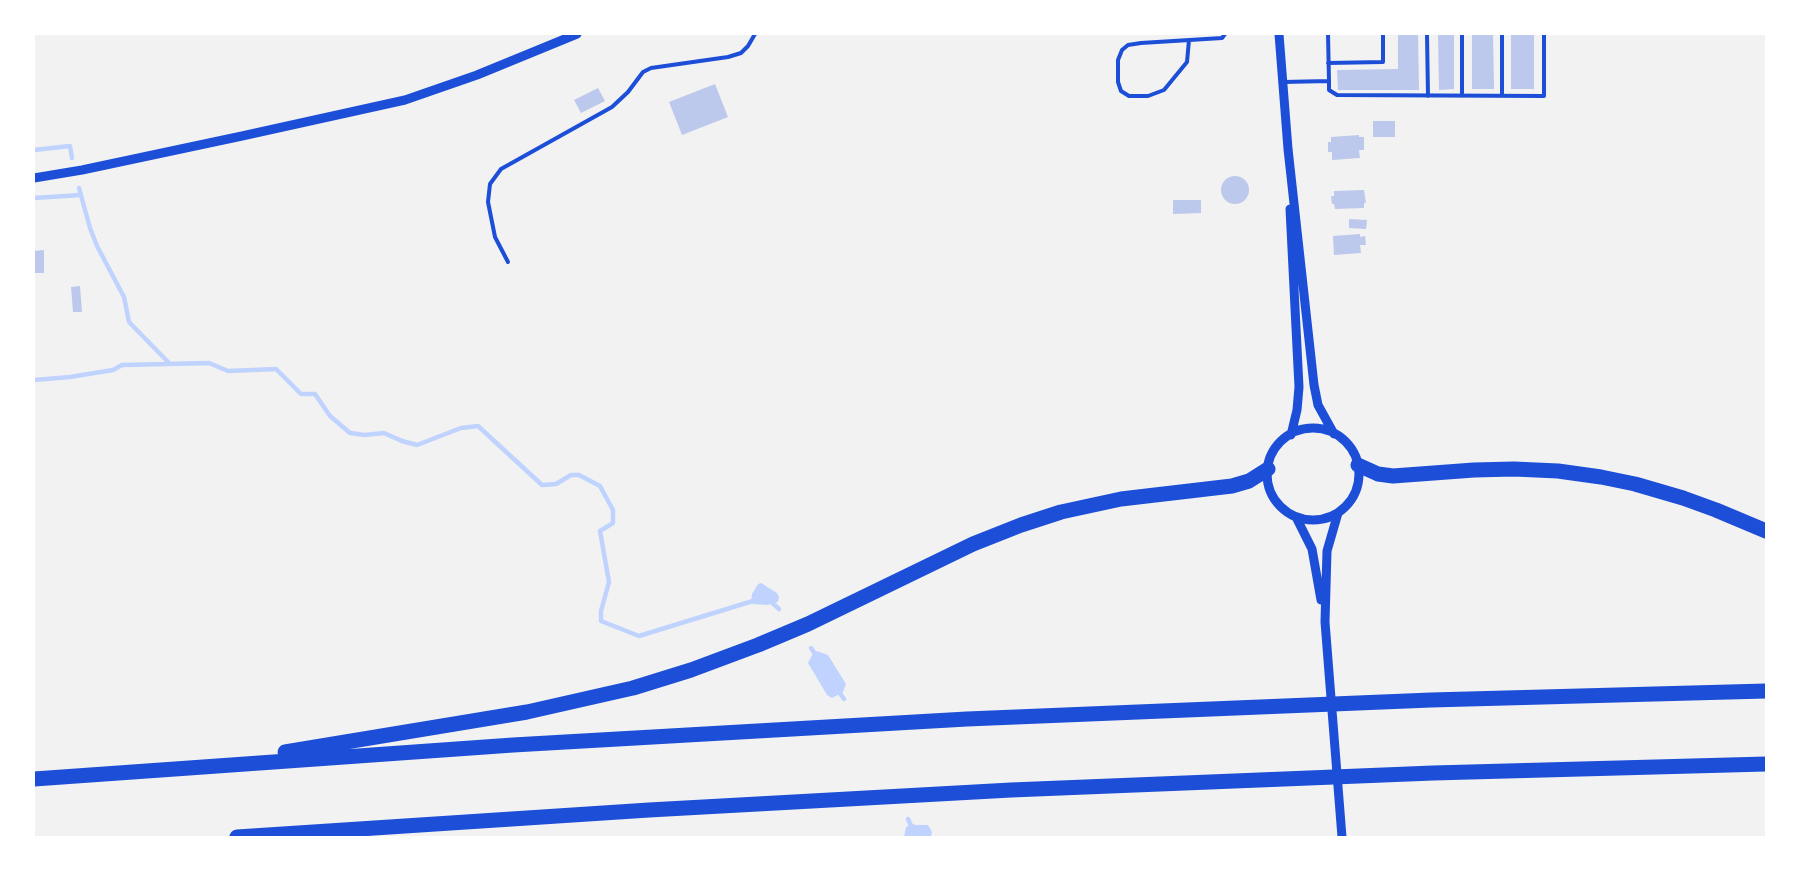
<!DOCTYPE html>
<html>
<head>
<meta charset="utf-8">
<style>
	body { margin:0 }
	#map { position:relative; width:1800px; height:871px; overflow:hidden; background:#f2f2f2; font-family:Arial,sans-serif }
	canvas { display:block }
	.frame { position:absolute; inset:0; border:35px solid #fff; pointer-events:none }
</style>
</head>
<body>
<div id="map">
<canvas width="1800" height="871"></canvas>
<div class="frame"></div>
</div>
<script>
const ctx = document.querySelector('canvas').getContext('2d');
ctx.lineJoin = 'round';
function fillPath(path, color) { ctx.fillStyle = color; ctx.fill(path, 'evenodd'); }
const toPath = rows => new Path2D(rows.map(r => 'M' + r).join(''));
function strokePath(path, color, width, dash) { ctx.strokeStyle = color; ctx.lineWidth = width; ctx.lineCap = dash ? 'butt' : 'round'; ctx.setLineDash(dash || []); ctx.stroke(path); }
const water = toPath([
	[761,583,777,593,779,597,778,602,767,605,753,604,751,602,752,594,758,584],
	[817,651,828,655,846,684,843,692,832,698,827,695,808,663,812,655],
	[914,824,915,825,928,825,932,832,931,837,904,837,906,827]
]);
const stream = toPath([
	[34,150,70,146,72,158],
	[79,188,90,228,97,246,124,297,129,322,169,363],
	[34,198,81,195],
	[34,380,70,377,113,370,122,365,209,363,228,371,276,369,301,394,315,394,330,416,350,433,365,435,384,433,402,441,417,445,461,428,478,426,542,485,556,484,571,475,579,475,600,486,613,510,613,523,600,531,609,582,601,611,601,621,639,636,756,600],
	[769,600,779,609],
	[811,648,817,657],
	[837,689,844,699],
	[908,819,916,837]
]);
const building = toPath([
	[1398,34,1418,34,1419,90,1338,90,1337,70,1398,69],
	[1438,34,1454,34,1454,89,1439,90],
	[1472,34,1493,34,1494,89,1472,89],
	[1511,34,1534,34,1534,89,1511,89],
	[715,84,728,117,682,135,669,102],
	[598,88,605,101,581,113,574,100],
	[1373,121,1395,121,1395,137,1373,137],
	[1359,135,1359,137,1364,137,1364,150,1359,150,1360,158,1332,160,1332,152,1328,152,1328,142,1331,142,1331,137],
	'1221 190a14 14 0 1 1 28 0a14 14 0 1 1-28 0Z',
	[1364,190,1366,203,1364,203,1364,208,1335,209,1334,204,1332,204,1331,196,1334,196,1334,191],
	[1173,200,1201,200,1201,213,1173,214],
	[1349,219,1367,220,1366,229,1349,228],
	[1360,234,1360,237,1365,236,1366,245,1360,245,1361,253,1334,255,1333,236],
	[44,250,44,273,34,273,34,251],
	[80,286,82,312,73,312,71,287]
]);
const service = toPath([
	[1427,34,1428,96],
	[1462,34,1462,96],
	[1502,34,1502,96],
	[1189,40,1187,62,1164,90,1148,96,1129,96,1121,91,1118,82,1118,60,1122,50,1128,45,1141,43,1222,38,1225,34],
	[1328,63,1383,62,1383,34],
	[1329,81,1329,90,1337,95,1544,96,1544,34],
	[1283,82,1329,81,1328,34],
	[508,262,495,237,488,202,490,184,501,169,612,107,628,92,643,72,651,68,728,57,741,53,748,46,755,34]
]);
const tertiary = toPath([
	[1279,34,1288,149,1314,385,1318,405,1334,434],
	[34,178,82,170,242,136,405,100,477,75,577,34],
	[1290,209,1299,387,1297,410,1291,435],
	'1267 474a46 46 0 1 1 92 0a46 46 0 1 1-92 0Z',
	[1338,513,1327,551,1325,622,1342,837],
	[1296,517,1312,549,1321,600]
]);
const motorway = toPath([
	[1358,465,1378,474,1393,476,1474,470,1514,469,1558,471,1601,477,1635,484,1683,498,1716,510,1766,531],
	[285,752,527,712,633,688,691,670,758,645,808,624,973,544,1021,525,1061,512,1121,499,1232,486,1249,481,1268,469],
	[34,779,513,745,967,719,1431,700,1766,691],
	[237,837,649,810,1011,790,1433,773,1766,764]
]);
fillPath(water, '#bfd3fe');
strokePath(stream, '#bfd3fe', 4.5);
fillPath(building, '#bdc9ec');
strokePath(service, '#1d4ed8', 4);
strokePath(tertiary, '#1d4ed8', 9);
strokePath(motorway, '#1d4ed8', 15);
</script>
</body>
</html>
